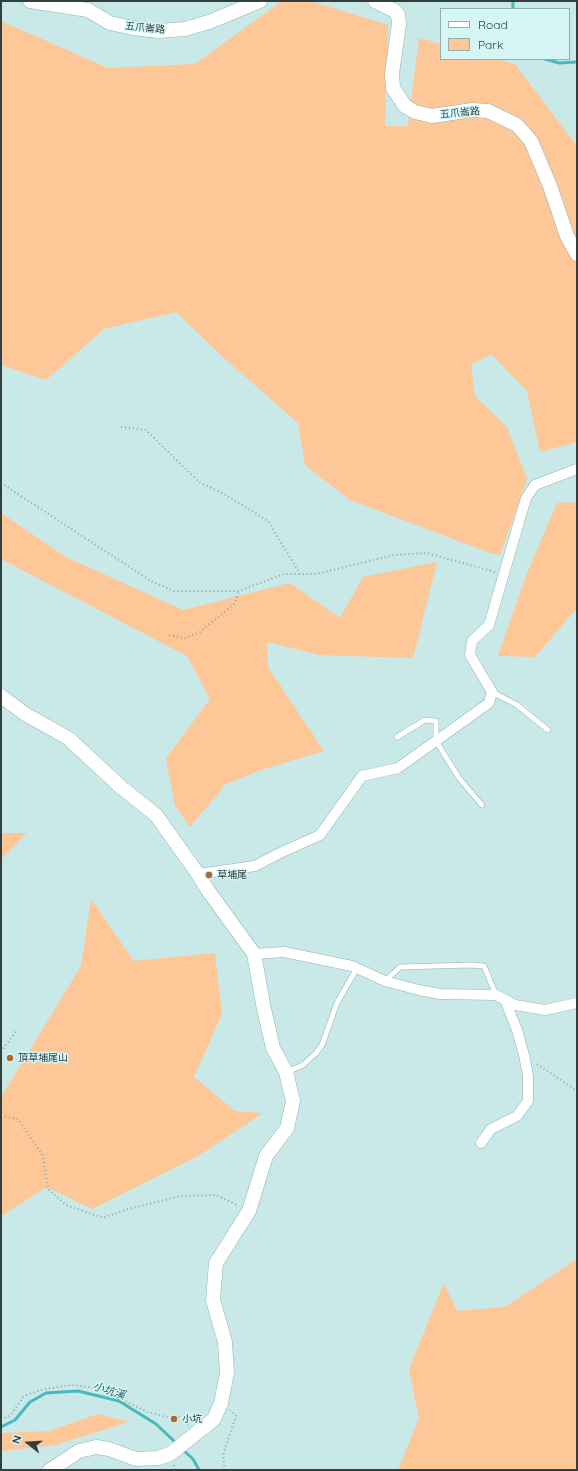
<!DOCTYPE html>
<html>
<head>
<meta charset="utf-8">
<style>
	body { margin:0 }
	#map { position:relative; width:578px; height:1471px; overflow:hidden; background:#c9e8e8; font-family:Quicksand,sans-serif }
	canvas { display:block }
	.frame { position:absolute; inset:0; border:2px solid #323f3f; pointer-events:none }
	.legend { position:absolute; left:440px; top:8px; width:130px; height:52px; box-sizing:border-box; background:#d6f6f6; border:1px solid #94adad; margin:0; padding:5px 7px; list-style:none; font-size:12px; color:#323f3f }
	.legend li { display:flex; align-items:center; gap:8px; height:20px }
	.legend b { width:20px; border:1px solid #94adad }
	.north { position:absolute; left:8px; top:1423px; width:40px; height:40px; -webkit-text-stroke:3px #d6f6f6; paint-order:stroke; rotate:287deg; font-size:11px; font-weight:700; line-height:16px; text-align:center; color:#323f3f }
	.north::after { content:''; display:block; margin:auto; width:14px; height:18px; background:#323f3f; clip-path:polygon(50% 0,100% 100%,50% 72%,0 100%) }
</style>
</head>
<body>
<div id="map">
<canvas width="578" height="1471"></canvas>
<div class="frame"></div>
<ul class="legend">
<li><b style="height:5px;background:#fff"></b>Road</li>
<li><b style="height:11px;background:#fec797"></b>Park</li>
</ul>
<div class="north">N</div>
</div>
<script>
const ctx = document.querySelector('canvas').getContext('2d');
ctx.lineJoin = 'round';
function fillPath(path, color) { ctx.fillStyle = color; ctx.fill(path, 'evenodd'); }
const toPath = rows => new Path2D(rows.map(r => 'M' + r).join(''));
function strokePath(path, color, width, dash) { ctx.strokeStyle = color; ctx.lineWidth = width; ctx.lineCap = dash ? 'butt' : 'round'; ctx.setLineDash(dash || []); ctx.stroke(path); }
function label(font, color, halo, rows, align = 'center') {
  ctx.font = font + ' Quicksand,"Noto Sans TC",sans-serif'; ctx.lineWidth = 3; ctx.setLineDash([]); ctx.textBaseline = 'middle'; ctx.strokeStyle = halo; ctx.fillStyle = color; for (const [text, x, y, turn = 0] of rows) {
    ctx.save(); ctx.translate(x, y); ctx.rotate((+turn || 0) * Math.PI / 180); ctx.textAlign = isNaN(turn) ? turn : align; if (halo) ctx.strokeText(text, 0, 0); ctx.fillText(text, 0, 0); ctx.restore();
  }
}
const green = toPath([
	[282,1,310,1,388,25,385,126,408,126,419,38,441,44,441,59,495,59,515,64,577,146,577,442,540,452,527,391,491,354,471,365,475,396,507,427,527,479,500,555,490,553,350,500,305,465,298,423,224,358,176,312,104,329,46,380,1,365,1,21,108,68,195,64],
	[577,502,577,608,535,657,498,656,527,573,557,503],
	[1,513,66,557,183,610,290,583,340,618,363,577,437,562,413,658,319,655,267,642,268,667,324,751,258,771,226,784,190,827,175,806,166,758,210,699,187,656,1,559],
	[1,833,27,833,1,859],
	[91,899,134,961,215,953,222,1014,194,1077,235,1111,263,1113,198,1156,92,1209,47,1187,1,1216,1,1097,81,966],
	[577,1259,577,1470,398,1470,419,1418,409,1369,444,1283,457,1311,505,1307],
	[98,1414,129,1422,55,1445,1,1451,1,1433,49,1431]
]);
const stream = toPath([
	[513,9,513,1],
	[545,59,559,63,577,62],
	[1,1427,15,1420,30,1402,46,1393,78,1391,119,1401,156,1424,176,1443],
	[183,1450,193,1459,199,1470]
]);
const path = toPath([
	[121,427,146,430,199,482,224,494,268,521,300,574],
	[1,483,151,581,174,591,239,591,284,574,316,574,394,555,427,553,495,572],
	[169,635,185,638,199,633,235,603,239,591],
	[1,1052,17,1030],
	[537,1064,577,1091],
	[1,1116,18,1119,43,1156,48,1189,66,1205,103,1218,128,1209,181,1196,216,1195,239,1206],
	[1,1419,10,1416,24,1396,44,1389,72,1385,97,1388,148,1412,166,1417,179,1417,188,1425],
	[174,1465,176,1470],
	[225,1470,223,1455,236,1416,230,1410]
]);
const lane = toPath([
	[492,692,517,705,548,730],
	[397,737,425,720,436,721,436,741,459,778,482,805],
	[385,981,400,967,471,965,484,966,496,995],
	[287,1072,303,1065,316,1053,322,1045,337,1003,357,968]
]);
const street = toPath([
	[198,874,255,866,278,854,320,835,362,776,398,768,489,703,492,692,470,655,472,641,489,625,526,498,535,485,577,469],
	[254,954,284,952,352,966,385,981,419,990,440,994,496,995,515,1005,545,1010,577,1003],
	[481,1143,491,1129,517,1116,528,1101,528,1076,524,1055,517,1030,505,1000]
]);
const secondary = toPath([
	[30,1,88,10,110,23,133,28,158,31,185,29,209,22,260,1],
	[375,1,395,11,398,15,399,24,392,74,393,88,405,106,415,112,432,116,472,110,488,111,517,125,531,141,550,186,567,236,577,254],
	[1,696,25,714,68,738,122,788,156,815,198,874,207,889,254,954,264,1009,273,1048,286,1072,293,1101,287,1128,266,1156,249,1211,216,1263,213,1300,225,1342,227,1373,221,1403,214,1419,170,1454,158,1458,136,1459,109,1449,96,1447,79,1451,50,1470]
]);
const markers = [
	[209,875,4,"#a96b30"],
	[10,1058,4,"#a96b30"],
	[174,1419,4,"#a96b30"]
];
const streetNames = [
	["五爪崙路",145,28,6],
	["五爪崙路",460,113,-5]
];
const poiNames = [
	["草埔尾",217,875],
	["頂草埔尾山",18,1058],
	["小坑",182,1419]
];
const waterNames = [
	["小坑溪",109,1391,18]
];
fillPath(green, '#fec797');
strokePath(stream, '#47babc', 3);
strokePath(lane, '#94b2b2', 6);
strokePath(street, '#94b2b2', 11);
strokePath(secondary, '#94b2b2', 15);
strokePath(path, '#8da5a5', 2, [1, 3]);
strokePath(lane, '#fff', 5);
strokePath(street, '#fff', 10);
strokePath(secondary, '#fff', 14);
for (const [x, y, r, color] of markers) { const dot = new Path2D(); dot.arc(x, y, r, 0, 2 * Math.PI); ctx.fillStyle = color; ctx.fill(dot); strokePath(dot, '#d6f6f6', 1.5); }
label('10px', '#323f3f', '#d6f6f6', streetNames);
label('10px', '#323f3f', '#d6f6f6', poiNames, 'left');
label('italic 11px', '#206061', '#d6f6f6', waterNames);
</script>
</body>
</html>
